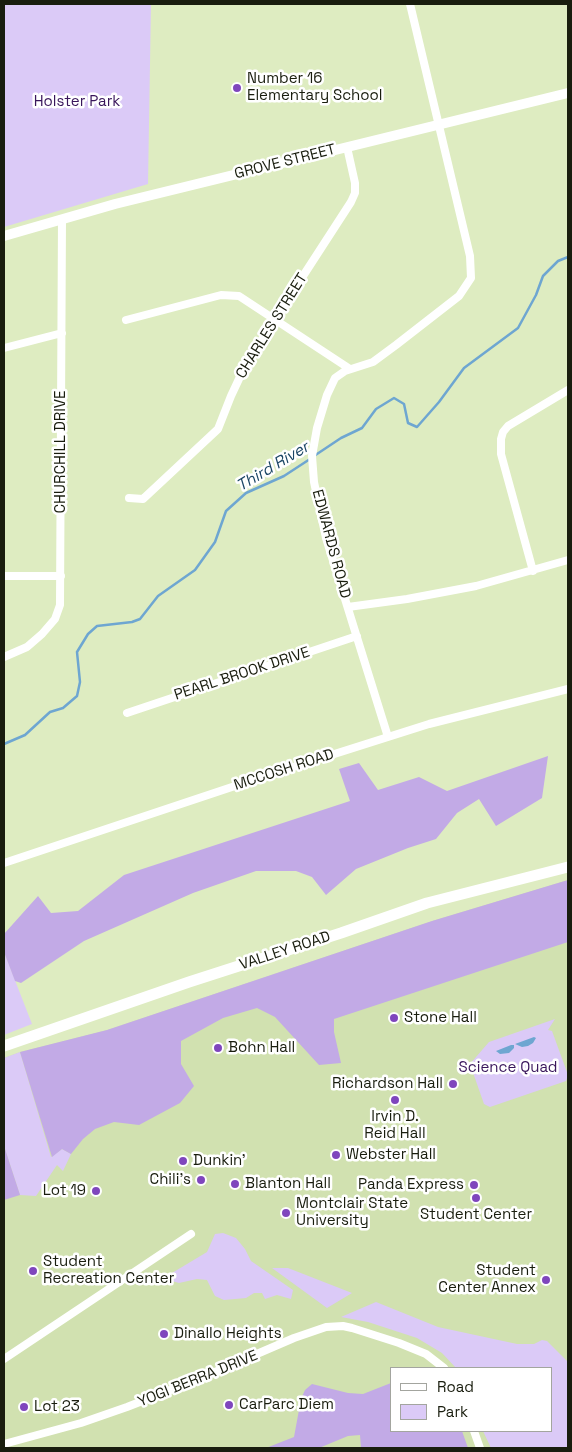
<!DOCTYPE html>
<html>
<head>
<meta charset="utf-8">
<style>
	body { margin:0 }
	#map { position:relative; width:572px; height:1452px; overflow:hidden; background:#deecc1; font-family:"Space Grotesk",sans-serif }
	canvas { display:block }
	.frame { position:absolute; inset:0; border:5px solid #191d0e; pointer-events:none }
	.legend { position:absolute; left:390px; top:1367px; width:162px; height:65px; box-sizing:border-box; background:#fff; border:1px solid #a3a59f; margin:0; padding:6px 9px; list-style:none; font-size:15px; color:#191d0e }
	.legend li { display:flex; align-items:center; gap:10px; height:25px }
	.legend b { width:25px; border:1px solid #a3a59f }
</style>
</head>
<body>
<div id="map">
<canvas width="572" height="1452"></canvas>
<div class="frame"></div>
<ul class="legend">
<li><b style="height:6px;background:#fff"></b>Road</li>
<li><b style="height:14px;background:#dbcaf7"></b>Park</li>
</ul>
</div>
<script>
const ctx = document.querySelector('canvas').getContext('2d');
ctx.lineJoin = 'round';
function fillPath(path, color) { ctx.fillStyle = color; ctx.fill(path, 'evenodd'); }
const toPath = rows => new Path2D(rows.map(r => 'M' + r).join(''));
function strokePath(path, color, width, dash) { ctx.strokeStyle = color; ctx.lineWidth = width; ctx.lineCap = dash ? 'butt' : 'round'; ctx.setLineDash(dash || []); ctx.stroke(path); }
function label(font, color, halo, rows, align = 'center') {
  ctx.font = font + ' "Space Grotesk",sans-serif'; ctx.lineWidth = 5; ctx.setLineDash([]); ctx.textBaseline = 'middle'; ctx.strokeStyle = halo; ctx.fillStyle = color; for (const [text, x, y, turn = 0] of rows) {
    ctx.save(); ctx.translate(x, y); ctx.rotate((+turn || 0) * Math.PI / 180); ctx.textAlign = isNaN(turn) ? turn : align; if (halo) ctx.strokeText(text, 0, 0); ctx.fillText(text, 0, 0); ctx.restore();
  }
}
const built = toPath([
	[568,880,568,1448,4,1448,4,1058,20,1052,107,1030,432,921],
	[391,1368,551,1368,551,1431,391,1431]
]);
const green = toPath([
	[4,4,151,4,148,184,4,227],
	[4,952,32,1024,4,1035],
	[555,1019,548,1030,552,1031,568,1075,566,1081,490,1107,484,1104,470,1064,489,1042],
	[20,1052,51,1157,62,1149,71,1154,63,1171,57,1165,36,1196,20,1195,4,1146,4,1058],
	[223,1233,236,1238,245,1249,251,1261,293,1290,291,1299,277,1295,265,1299,262,1293,254,1293,246,1298,224,1300,215,1296,207,1280,197,1279,179,1283,172,1281,172,1273,207,1252,215,1234],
	[272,1268,288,1268,352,1293,327,1308],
	[376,1302,438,1327,517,1344,534,1344,542,1340,547,1341,568,1362,568,1448,491,1448,483,1431,551,1431,551,1368,456,1368,442,1353,417,1338,368,1322,341,1317]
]);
const forest = toPath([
	[548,756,542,798,496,826,479,799,457,813,436,839,408,848,356,869,326,895,312,877,296,871,256,871,193,893,84,941,21,983,15,981,4,952,4,934,38,896,51,913,78,911,124,875,350,801,339,769,359,763,378,790,419,777,447,791],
	[568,880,568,942,334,1019,334,1032,341,1063,319,1065,275,1017,257,1008,223,1018,181,1041,181,1064,194,1086,180,1103,139,1125,114,1122,95,1129,83,1139,71,1154,62,1149,52,1157,20,1052,107,1030,432,921],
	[4,1146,20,1195,4,1200],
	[391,1383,391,1431,462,1431,468,1448,361,1448,360,1435,348,1436,319,1448,266,1448,294,1437,301,1399,305,1390,312,1384,348,1393,363,1394]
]);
const water = toPath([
	[534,1037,536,1038,533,1043,528,1046,522,1047,515,1044],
	[511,1045,514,1045,514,1048,509,1053,500,1054,496,1051]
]);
const stream = toPath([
	[314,456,341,438,362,428,376,409,394,398,404,404,408,423,417,427,439,402,464,368,518,328,536,295,543,276,558,261,568,257],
	[4,744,25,735,50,712,63,708,77,696,80,682,77,652,88,634,97,626,132,622,140,619,158,596,195,570,215,542,226,511,246,493,284,476,310,459]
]);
const minor = toPath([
	[126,320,221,295,239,296,350,369],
	[4,348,62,333],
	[129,498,143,499,218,429,231,396,246,364,351,202,355,193,355,183,347,147],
	[533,571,501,454,501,439,503,432,508,426,568,390],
	[4,576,61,576],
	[348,607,407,599,476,586,568,560],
	[4,657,27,647,42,634,55,619,60,605,62,219],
	[127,713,357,636],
	[388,737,326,538,314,482,312,456,317,428,327,395,335,378,345,371,373,362,396,345,459,296,471,278,470,256,410,4],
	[4,863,265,776,429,724,568,689],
	[4,1359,191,1234],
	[474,1431,480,1448],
	[4,1444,81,1423,127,1407,201,1378,294,1338,326,1327,343,1326,352,1328,399,1343,426,1354,444,1368]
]);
const tertiary = toPath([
	[4,236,115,204,568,93]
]);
const secondary = toPath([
	[4,1046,189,982,341,933,427,903,568,867]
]);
const markers = [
	[237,88,5,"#7f46bd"],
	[394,1018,5,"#7f46bd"],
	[218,1048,5,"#7f46bd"],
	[453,1084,5,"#7f46bd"],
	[395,1100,5,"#7f46bd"],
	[336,1155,5,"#7f46bd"],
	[183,1161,5,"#7f46bd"],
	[201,1180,5,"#7f46bd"],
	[235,1184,5,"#7f46bd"],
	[474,1185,5,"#7f46bd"],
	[96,1191,5,"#7f46bd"],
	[476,1198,5,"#7f46bd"],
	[286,1213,5,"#7f46bd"],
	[33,1271,5,"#7f46bd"],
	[546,1280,5,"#7f46bd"],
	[164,1334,5,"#7f46bd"],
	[229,1405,5,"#7f46bd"],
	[24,1407,5,"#7f46bd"]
];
const poiNames = [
	["Number 16",247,79],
	["Elementary School",247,96],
	["Stone Hall",404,1018],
	["Bohn Hall",228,1048],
	["Richardson Hall",443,1084,"right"],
	["Irvin D.",395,1117,"center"],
	["Reid Hall",395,1134,"center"],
	["Webster Hall",346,1155],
	["Dunkin'",193,1161],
	["Chili's",191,1180,"right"],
	["Blanton Hall",245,1184],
	["Panda Express",464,1185,"right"],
	["Lot 19",86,1191,"right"],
	["Montclair State",296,1204],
	["University",296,1221],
	["Student Center",476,1215,"center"],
	["Student",43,1262],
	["Recreation Center",43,1279],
	["Student",536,1271,"right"],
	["Center Annex",536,1288,"right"],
	["Dinallo Heights",174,1334],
	["CarParc Diem",239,1405],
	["Lot 23",34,1407]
];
const parkNames = [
	["Holster Park",77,102],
	["Science Quad",508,1068]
];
const streetNames = [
	["GROVE STREET",285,162,-14],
	["CHARLES STREET",272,326,-58],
	["CHURCHILL DRIVE",61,452,-90],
	["EDWARDS ROAD",331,544,75],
	["PEARL BROOK DRIVE",242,674,-18],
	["MCCOSH ROAD",284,770,-18],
	["VALLEY ROAD",285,951,-18],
	["YOGI BERRA DRIVE",198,1379,-22]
];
const waterNames = [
	["Third River",273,467,-31]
];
fillPath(built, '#d1e1b0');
fillPath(green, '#dbcaf7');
fillPath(forest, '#c2aae6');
fillPath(water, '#6ea6d1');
strokePath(stream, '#6ea6d1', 2.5);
strokePath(minor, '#fff', 8);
strokePath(tertiary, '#fff', 10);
strokePath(secondary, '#fff', 11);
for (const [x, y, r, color] of markers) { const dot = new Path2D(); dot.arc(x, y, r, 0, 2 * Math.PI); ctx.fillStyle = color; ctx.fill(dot); strokePath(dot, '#fff', 2); }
label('15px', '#191d0e', '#fff', poiNames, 'left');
label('15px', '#39165b', '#fff', parkNames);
label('15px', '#191d0e', '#fff', streetNames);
label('italic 16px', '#1a4564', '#fff', waterNames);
</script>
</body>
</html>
